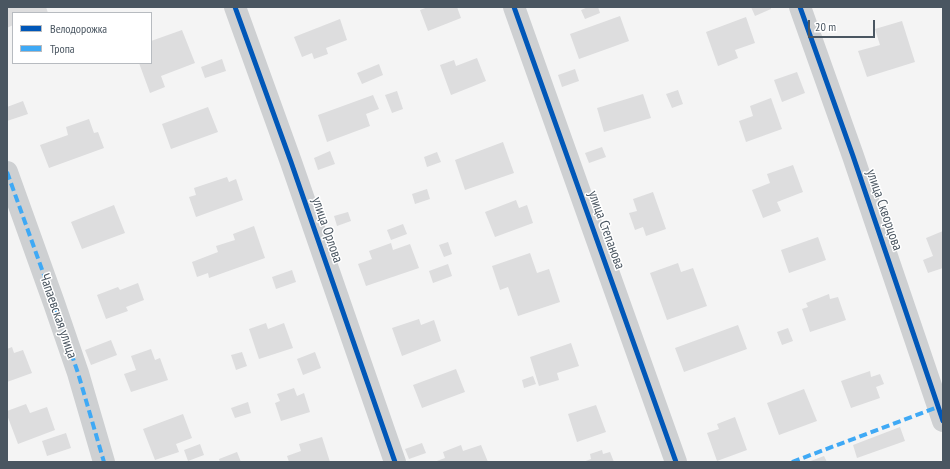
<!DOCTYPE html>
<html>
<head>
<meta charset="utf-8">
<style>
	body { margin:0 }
	#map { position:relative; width:950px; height:469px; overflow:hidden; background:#f4f4f4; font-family:"PT Sans Narrow",sans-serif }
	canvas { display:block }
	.frame { position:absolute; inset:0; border:8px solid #4a5661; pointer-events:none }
	.legend { position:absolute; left:12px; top:12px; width:140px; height:52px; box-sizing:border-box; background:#fff; border:1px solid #b7bbc0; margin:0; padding:5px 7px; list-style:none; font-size:12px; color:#4a5661 }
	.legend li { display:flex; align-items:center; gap:8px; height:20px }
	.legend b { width:20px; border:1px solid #b7bbc0 }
	.scale { position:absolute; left:808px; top:20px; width:67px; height:18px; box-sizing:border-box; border:2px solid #4a5661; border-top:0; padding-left:5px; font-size:12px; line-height:14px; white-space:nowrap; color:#4a5661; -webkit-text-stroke:3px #fff; paint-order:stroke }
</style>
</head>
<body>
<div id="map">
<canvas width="950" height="469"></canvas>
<div class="frame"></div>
<ul class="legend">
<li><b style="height:5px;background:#0057b8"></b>Велодорожка</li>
<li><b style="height:5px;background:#3fa9f5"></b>Тропа</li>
</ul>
<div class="scale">20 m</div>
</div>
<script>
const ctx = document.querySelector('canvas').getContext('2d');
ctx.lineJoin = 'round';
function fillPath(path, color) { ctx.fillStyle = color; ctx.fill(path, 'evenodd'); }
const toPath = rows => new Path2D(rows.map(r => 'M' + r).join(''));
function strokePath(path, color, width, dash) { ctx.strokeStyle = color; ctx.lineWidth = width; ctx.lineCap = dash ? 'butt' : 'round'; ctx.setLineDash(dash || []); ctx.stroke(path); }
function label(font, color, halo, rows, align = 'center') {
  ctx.font = font + ' "PT Sans Narrow",sans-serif'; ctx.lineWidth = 3; ctx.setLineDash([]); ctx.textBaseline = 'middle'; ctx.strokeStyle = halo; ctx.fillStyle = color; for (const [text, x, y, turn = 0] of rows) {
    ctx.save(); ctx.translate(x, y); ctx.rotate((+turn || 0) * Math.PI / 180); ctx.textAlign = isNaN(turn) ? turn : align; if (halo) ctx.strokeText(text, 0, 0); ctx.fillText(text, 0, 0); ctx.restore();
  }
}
const building = toPath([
	[7,7,46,7,48,13,13,13,13,25,7,28],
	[428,7,457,7,461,18,428,31,420,10],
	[588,7,598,7,600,13,585,19,581,10],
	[751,7,771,7,771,9,755,16],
	[620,16,629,41,579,59,570,34],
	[746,17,755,43,735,50,738,58,718,66,706,32],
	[340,19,347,40,326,48,328,54,314,59,312,53,302,57,294,37],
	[902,21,915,62,867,77,858,51,880,45,875,29],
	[182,30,195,63,161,76,165,87,150,93,139,63,151,63,151,49,152,49,151,41],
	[477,58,486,81,451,95,440,65,454,60,456,66],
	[222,59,226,71,205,78,201,67],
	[379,64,383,75,362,84,357,73],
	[575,69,579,81,562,87,558,75],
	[797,72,805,93,782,102,774,80],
	[678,90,683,104,672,108,666,94],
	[397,91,403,109,392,113,385,95],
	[643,94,651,118,604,132,597,108],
	[373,95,379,109,366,114,370,126,327,142,318,115],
	[771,98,782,129,746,142,739,121,753,116,750,106],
	[23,101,28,114,7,121,7,107],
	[208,107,218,132,171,149,162,124],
	[89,119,94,133,98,132,104,148,49,168,40,145,68,135,66,127],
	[503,142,514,173,465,190,455,160],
	[602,147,606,157,589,163,585,153],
	[330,151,335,164,318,170,314,158],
	[437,152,441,162,427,167,424,157],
	[793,165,803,192,777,202,781,211,763,218,752,190,770,183,767,174],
	[227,177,229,182,236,179,243,200,196,217,189,197,196,195,194,188],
	[427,189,430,199,415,204,412,194],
	[653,192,666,229,646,236,643,227,635,230,629,213,637,211,633,199],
	[516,200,519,208,527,205,533,223,495,237,485,212],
	[114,205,125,233,82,249,71,222],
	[348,212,351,221,337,226,334,216],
	[403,224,407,234,391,240,387,230],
	[254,226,265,258,209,278,208,273,197,277,192,262,218,252,216,246,235,240,233,234],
	[943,231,943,268,928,273,923,260,933,256,926,238],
	[818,237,826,260,789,273,781,250],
	[448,242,452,254,444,257,439,245],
	[391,243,393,250,410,244,419,268,366,286,358,264,372,259,369,251],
	[530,253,537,273,549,269,560,302,518,316,508,287,500,290,492,266],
	[678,263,681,272,693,268,707,306,667,320,650,273],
	[448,264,452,276,433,283,429,271],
	[292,270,296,282,276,289,272,277],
	[138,283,144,300,126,307,128,311,106,319,97,295,118,287,120,290],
	[829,294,830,299,838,297,846,320,810,332,802,309,808,307,806,303],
	[419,319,421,325,434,320,441,341,402,356,392,328],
	[266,323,268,329,284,323,293,348,259,359,249,329],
	[738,325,747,349,684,372,675,348],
	[788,328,793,341,782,345,777,332],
	[111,340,117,355,91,365,85,350],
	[571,343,579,366,557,373,559,380,539,386,530,357],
	[12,347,14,353,23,350,32,373,7,382,7,349],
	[151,349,155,360,160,358,168,380,131,392,124,374,136,370,131,356],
	[242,352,247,366,236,370,231,355],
	[315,352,321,368,303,375,297,359],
	[456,369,465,392,422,408,413,385],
	[870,371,871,377,880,374,884,384,876,387,880,398,851,408,841,381],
	[533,376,536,384,524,388,522,380],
	[294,388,297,396,304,393,310,412,281,421,275,403,280,401,277,394],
	[804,389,817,421,779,435,767,403],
	[248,402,251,413,235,418,231,408],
	[26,404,30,413,47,407,55,430,18,444,7,415,7,411],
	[596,405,606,432,577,442,568,414],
	[183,414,192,438,176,444,179,452,155,460,143,429],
	[735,417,747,450,717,461,707,433,719,429,717,424],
	[900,427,905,441,857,458,853,445],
	[66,433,71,448,47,456,42,441],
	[322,437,330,462,289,462,287,456,301,451,299,444],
	[422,443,426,453,409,459,405,449],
	[200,444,204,455,188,461,184,450],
	[461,445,463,451,481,445,488,462,434,462,445,458,443,452],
	[602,450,603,454,610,452,614,462,583,462,591,459,590,454],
	[237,452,241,462,220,462,219,459],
	[824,456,827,462,808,462]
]);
const minor = toPath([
	[235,7,291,162,395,462],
	[514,7,676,462],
	[800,7,853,156,943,421],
	[7,172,54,303,78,373,104,462]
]);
const quiet = toPath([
	[7,172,54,303,78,373,104,462],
	[792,462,938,407]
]);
const cycleway = toPath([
	[235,7,291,162,395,462],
	[514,7,676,462],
	[800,7,853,156,943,421]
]);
const streetNames = [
	["улица Скворцова",884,210,71],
	["улица Орлова",327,230,71],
	["улица Степанова",606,230,70],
	["Чапаевская улица",58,316,71]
];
fillPath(building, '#ddddde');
strokePath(minor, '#ced0d2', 22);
strokePath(quiet, '#3fa9f5', 4, [8, 4]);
strokePath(cycleway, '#0057b8', 5);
label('14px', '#4a5661', '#fff', streetNames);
</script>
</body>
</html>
